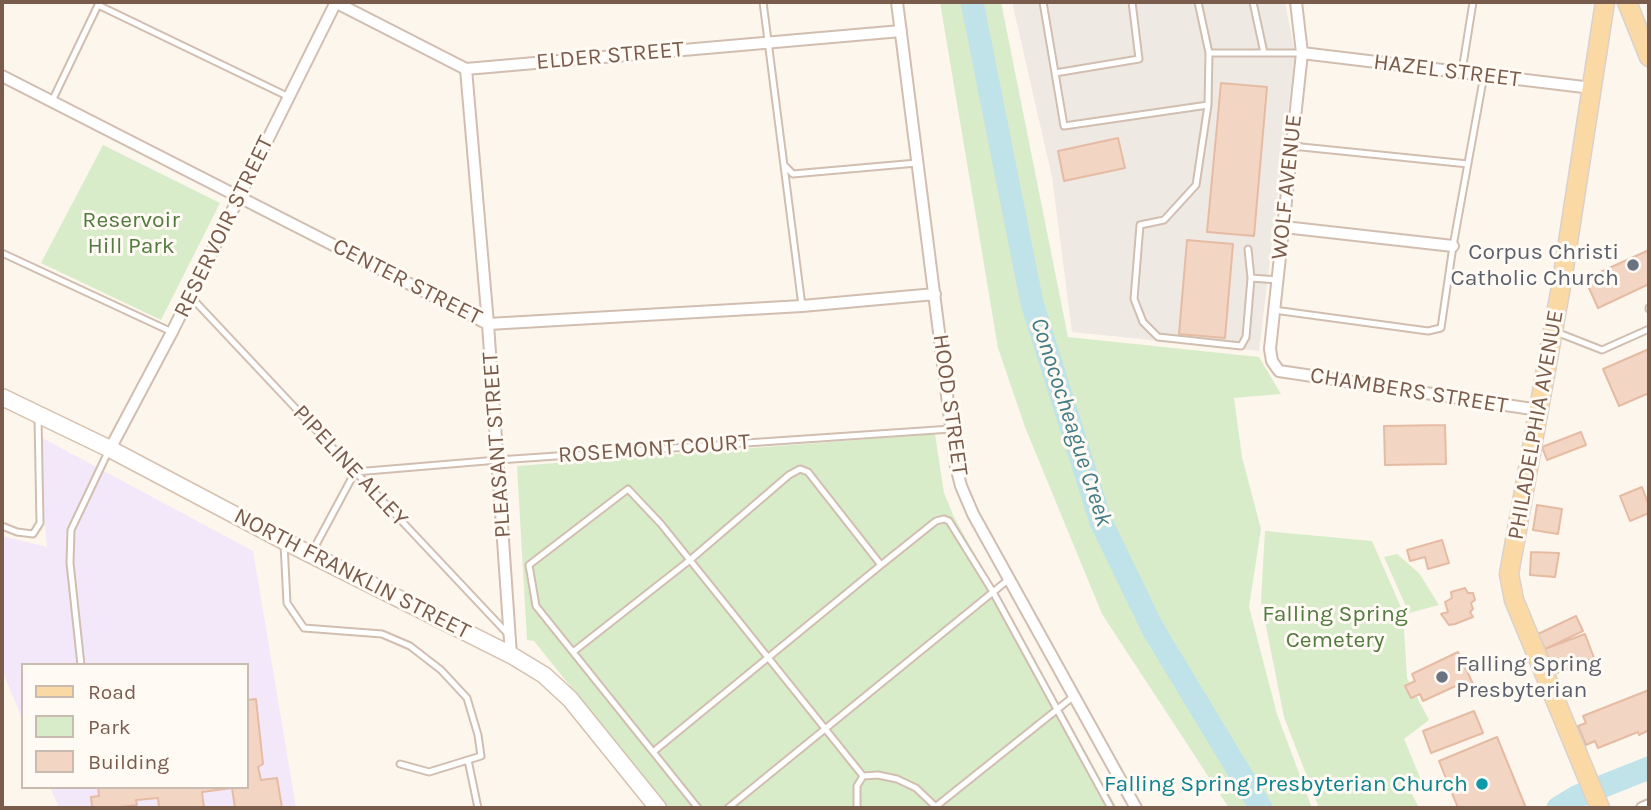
<!DOCTYPE html>
<html>
<head>
<meta charset="utf-8">
<style>
	body { margin:0 }
	#map { position:relative; width:1651px; height:810px; overflow:hidden; background:#fdf6ec; font-family:Karla,sans-serif }
	canvas { display:block }
	.frame { position:absolute; inset:0; border:4px solid #7a5c4d; pointer-events:none }
	.legend { position:absolute; left:21px; top:663px; width:228px; height:126px; box-sizing:border-box; background:#fffaf3; border:2px solid #cabbb1; margin:0; padding:9px 12px; list-style:none; font-size:21px; color:#7a5c4d }
	.legend li { display:flex; align-items:center; gap:14px; height:35px }
	.legend b { width:35px; border:2px solid #cabbb1 }
</style>
</head>
<body>
<div id="map">
<canvas width="1651" height="810"></canvas>
<div class="frame"></div>
<ul class="legend">
<li><b style="height:9px;background:#fbd9a5"></b>Road</li>
<li><b style="height:19px;background:#d8ecc9"></b>Park</li>
<li><b style="height:19px;background:#f3d5c3"></b>Building</li>
</ul>
</div>
<script>
const ctx = document.querySelector('canvas').getContext('2d');
ctx.lineJoin = 'round';
function fillPath(path, color) { ctx.fillStyle = color; ctx.fill(path, 'evenodd'); }
const toPath = rows => new Path2D(rows.map(r => 'M' + r).join(''));
function strokePath(path, color, width, dash) { ctx.strokeStyle = color; ctx.lineWidth = width; ctx.lineCap = dash ? 'butt' : 'round'; ctx.setLineDash(dash || []); ctx.stroke(path); }
function label(font, color, halo, rows, align = 'center') {
  ctx.font = font + ' Karla,sans-serif'; ctx.lineWidth = 6; ctx.setLineDash([]); ctx.textBaseline = 'middle'; ctx.strokeStyle = halo; ctx.fillStyle = color; for (const [text, x, y, turn = 0] of rows) {
    ctx.save(); ctx.translate(x, y); ctx.rotate((+turn || 0) * Math.PI / 180); ctx.textAlign = isNaN(turn) ? turn : align; if (halo) ctx.strokeText(text, 0, 0); ctx.fillText(text, 0, 0); ctx.restore();
  }
}
const industrial = toPath([
	[1012,2,1285,2,1295,53,1259,351,1072,332,1052,177]
]);
const education = toPath([
	[35,434,253,551,296,808,59,808,50,787,247,787,247,665,23,665,23,721,2,670,2,536,47,547]
]);
const green = toPath([
	[940,2,1001,2,1068,337,1259,357,1281,394,1234,398,1242,457,1261,529,1249,607,1277,714,1312,808,1229,808,1102,614,1025,427,998,348],
	[103,145,220,203,161,320,41,263],
	[935,434,944,493,954,517,1117,808,668,808,534,641,527,640,517,466],
	[1265,531,1372,541,1403,612,1407,678,1429,720,1404,739,1422,782,1411,792,1419,808,1319,808,1284,717,1261,601],
	[1397,554,1419,573,1439,605,1409,613,1384,557]
]);
const river = toPath([
	[972,2,1032,303,1101,522,1153,629,1261,808],
	[1558,808,1576,797,1649,768]
]);
const building = toPath([
	[1221,83,1267,87,1254,236,1207,232,1221,83],
	[1118,138,1125,168,1064,181,1058,151,1118,138],
	[1187,240,1233,244,1225,338,1179,334,1187,240],
	[1649,250,1649,284,1598,308,1585,279,1649,250],
	[1649,349,1649,393,1619,406,1603,369,1649,349],
	[1445,425,1446,464,1385,465,1384,426,1445,425],
	[1581,432,1586,445,1547,460,1542,447,1581,432],
	[1642,487,1649,506,1649,513,1630,521,1620,496,1642,487],
	[1537,505,1562,509,1558,534,1533,530,1537,505],
	[1442,540,1449,563,1428,569,1425,557,1410,561,1407,550,1442,540],
	[1531,552,1559,553,1555,577,1530,575,1531,552],
	[1465,588,1468,593,1473,593,1475,600,1471,603,1473,609,1470,612,1473,617,1455,624,1449,625,1441,614,1448,612,1445,602,1452,598,1451,592,1465,588],
	[1576,616,1583,631,1545,649,1538,634,1576,616],
	[1585,634,1594,658,1554,674,1545,649,1585,634],
	[1458,652,1474,686,1463,691,1460,684,1423,701,1420,694,1411,698,1405,686,1415,681,1412,674,1458,652],
	[1649,690,1649,730,1639,735,1638,732,1598,748,1595,741,1586,745,1578,726,1586,723,1583,716,1649,690],
	[256,699,263,764,258,767,261,780,277,778,282,808,235,808,232,788,202,792,204,808,159,808,158,798,136,800,137,805,111,808,92,807,91,797,99,796,98,787,247,787,247,700,256,699],
	[1474,711,1483,733,1431,753,1423,731,1474,711],
	[1497,737,1526,808,1458,808,1439,761,1497,737]
]);
const lane = toPath([
	[763,2,802,306],
	[1043,2,1064,126,1208,105,1209,53],
	[1198,2,1209,53,1301,53],
	[1253,2,1264,53],
	[98,5,289,97],
	[1462,71,1473,2],
	[1055,73,1139,59,1132,2],
	[52,101,99,3],
	[1208,105,1196,185,1164,220,1140,225,1134,299,1143,322,1158,337,1241,346,1246,337,1251,278],
	[1292,146,1468,164],
	[784,165,793,174,804,173,917,163],
	[1248,249,1251,278,1278,280],
	[2,253,172,332],
	[190,296,507,633],
	[1649,308,1649,309],
	[1274,310,1428,331,1441,328,1453,246,1484,75],
	[1556,332,1602,350,1649,329],
	[2,526,17,532,33,534,40,523,38,417],
	[284,544,287,603,304,628,382,634,410,646,441,670,467,698,478,735,481,756,429,772,400,764],
	[311,554,355,472,498,460,951,429],
	[573,652,690,560,789,475,800,469,808,472,881,565],
	[81,665,70,563,71,530,109,450],
	[653,752,881,565,936,521,944,519,949,521,993,592,1111,808],
	[468,760,478,808],
	[863,776,878,775,897,779,916,788,937,808],
	[698,808,536,606,529,565,628,489,661,524,863,776],
	[728,808,1009,579],
	[857,808,857,786,863,776],
	[934,808,1074,696]
]);
const street = toPath([
	[335,2,466,69,901,31],
	[897,2,956,466,961,486,973,514,1136,808],
	[1296,2,1302,53,1270,349,1272,361,1279,371,1539,410],
	[1302,53,1592,88],
	[466,69,488,324,511,655],
	[2,76,488,324,802,306,935,294],
	[1284,227,1453,246],
	[110,449,172,332,336,2],
	[1642,808,1649,805]
]);
const secondary = toPath([
	[2,397,110,449,284,541,511,655,544,675,570,699,658,808]
]);
const primary = toPath([
	[1627,2,1649,57],
	[1600,808,1514,600,1509,574,1562,281,1605,2]
]);
const markers = [
	[1633,265,7,"#6b7280"],
	[1442,677,7,"#6b7280"],
	[1482,784,7,"#0f9aa8"]
];
const streetNames = [
	["ELDER STREET",610,56,-5],
	["HAZEL STREET",1447,71,7],
	["WOLF AVENUE",1287,187,-84],
	["RESERVOIR STREET",224,227,-64],
	["CENTER STREET",407,282,27],
	["CHAMBERS STREET",1409,391,9],
	["HOOD STREET",950,405,82],
	["PHILADELPHIA AVENUE",1536,425,-80],
	["PLEASANT STREET",497,445,-94],
	["ROSEMONT COURT",654,449,-4],
	["PIPELINE ALLEY",350,466,47],
	["NORTH FRANKLIN STREET",352,574,27]
];
const parkNames = [
	["Reservoir",131,220],
	["Hill Park",131,246],
	["Falling Spring",1335,614],
	["Cemetery",1335,640]
];
const worshipNames = [
	["Corpus Christi",1619,252],
	["Catholic Church",1619,278],
	["Falling Spring",1456,664,"left"],
	["Presbyterian",1456,690,"left"]
];
const cultureNames = [
	["Falling Spring Presbyterian Church",1468,784]
];
const waterNames = [
	["Conococheague Creek",1071,422,72]
];
fillPath(industrial, '#efe9e4');
fillPath(education, '#f3e8fa');
fillPath(green, '#d8ecc9');
strokePath(river, '#bfe3e8', 23);
fillPath(building, '#f3d5c3');
strokePath(building, '#e6bba3', 2);
strokePath(lane, '#d1beb0', 9);
strokePath(street, '#d1beb0', 14);
strokePath(secondary, '#d6c0b0', 19);
strokePath(primary, '#dad1cd', 21);
strokePath(lane, '#fff', 5);
strokePath(street, '#fff', 10);
strokePath(secondary, '#fff', 16);
strokePath(primary, '#fbd9a5', 18);
for (const [x, y, r, color] of markers) { const dot = new Path2D(); dot.arc(x, y, r, 0, 2 * Math.PI); ctx.fillStyle = color; ctx.fill(dot); strokePath(dot, '#fffaf3', 2.5); }
label('23px', '#7a5c4d', '#fffaf3', streetNames);
label('23px', '#537a41', '#fffaf3', parkNames);
label('23px', '#5b616d', '#fffaf3', worshipNames, 'right');
label('23px', '#0d838f', '#fffaf3', cultureNames, 'right');
label('italic 24px', '#437c86', '#fffaf3', waterNames);
</script>
</body>
</html>
